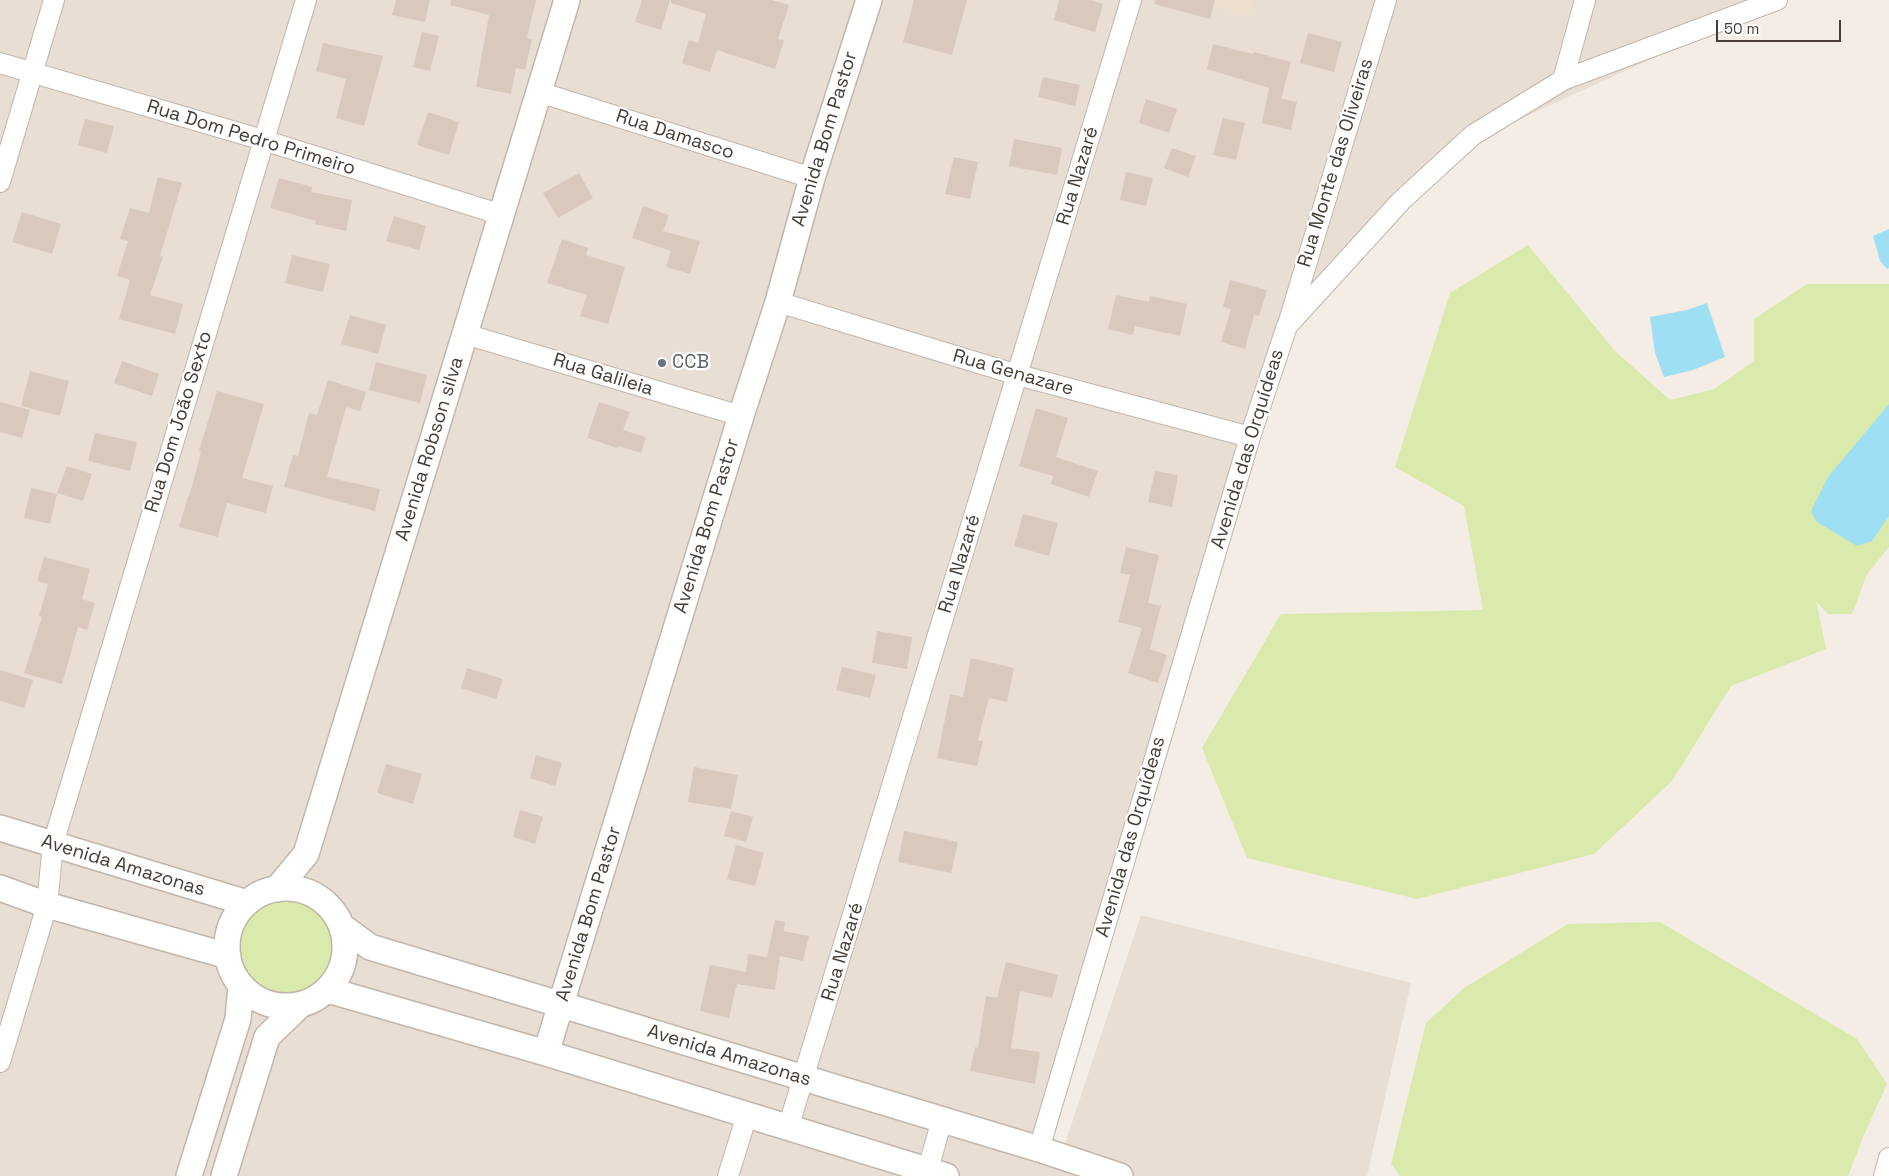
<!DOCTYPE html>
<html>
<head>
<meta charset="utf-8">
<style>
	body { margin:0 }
	#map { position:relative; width:1889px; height:1176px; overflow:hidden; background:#f3ede5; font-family:"Space Grotesk",sans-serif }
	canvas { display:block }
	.scale { position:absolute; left:1716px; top:20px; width:125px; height:22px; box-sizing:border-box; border:2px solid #463c34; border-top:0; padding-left:6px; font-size:15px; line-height:18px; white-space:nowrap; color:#463c34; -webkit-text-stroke:4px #fff; paint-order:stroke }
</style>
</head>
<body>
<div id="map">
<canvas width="1889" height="1176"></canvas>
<div class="scale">50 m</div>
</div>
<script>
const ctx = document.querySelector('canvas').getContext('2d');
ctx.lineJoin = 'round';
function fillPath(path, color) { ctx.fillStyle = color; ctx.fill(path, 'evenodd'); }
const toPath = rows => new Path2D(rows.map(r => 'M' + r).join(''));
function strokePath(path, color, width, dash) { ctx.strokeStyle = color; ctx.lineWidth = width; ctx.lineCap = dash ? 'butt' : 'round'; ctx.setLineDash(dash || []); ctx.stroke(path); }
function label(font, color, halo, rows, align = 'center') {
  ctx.font = font + ' "Space Grotesk",sans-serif'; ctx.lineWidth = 4.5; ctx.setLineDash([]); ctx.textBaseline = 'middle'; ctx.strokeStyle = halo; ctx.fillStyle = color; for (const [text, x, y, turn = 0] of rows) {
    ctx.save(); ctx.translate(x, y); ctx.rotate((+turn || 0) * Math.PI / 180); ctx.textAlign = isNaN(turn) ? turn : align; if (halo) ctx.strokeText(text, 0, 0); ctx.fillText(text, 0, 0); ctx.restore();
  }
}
const residential = toPath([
	[0,0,1780,0,1461,146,1287,326,1039,1149,1061,1156,1141,915,1411,983,1367,1176,0,1176]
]);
const education = toPath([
	[1193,0,1254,0,1249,17]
]);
const green = toPath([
	[1528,245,1615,351,1670,400,1714,389,1754,361,1754,319,1807,284,1889,284,1889,547,1867,574,1852,614,1828,614,1816,601,1826,649,1731,686,1672,781,1594,854,1417,899,1247,858,1202,748,1281,614,1483,610,1464,506,1395,467,1450,293],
	'234 945a51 51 0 1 1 102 0a51 51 0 1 1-102 0Z',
	[1660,922,1857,1039,1887,1084,1863,1137,1848,1176,1400,1176,1391,1164,1426,1023,1464,988,1568,924]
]);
const water = toPath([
	[1889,229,1889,268,1887,269,1880,261,1873,236],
	[1707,303,1725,357,1693,370,1664,377,1655,353,1650,317,1687,310],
	[1889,404,1889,516,1872,541,1857,546,1817,522,1811,511,1828,477]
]);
const building = toPath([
	[396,0,430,0,425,22,392,15],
	[451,0,536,0,527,38,532,39,525,70,516,68,511,94,476,87,489,15,450,5],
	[642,0,670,0,661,30,635,22],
	[671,0,772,0,789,5,778,39,784,40,775,69,717,50,710,72,682,63,689,40,698,43,706,14,671,3],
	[914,0,967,0,952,55,903,42],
	[1059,0,1091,0,1103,4,1095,32,1054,20],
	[1155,0,1215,0,1210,19,1154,4],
	[422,32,439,36,430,71,413,67],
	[1308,33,1342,42,1334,72,1300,63],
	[323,43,383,56,364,126,336,118,346,79,316,71],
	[1213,44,1253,54,1254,52,1291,62,1281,99,1297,102,1291,130,1262,123,1269,88,1207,69],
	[1043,77,1080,85,1075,106,1038,97],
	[1146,99,1177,109,1169,133,1139,123],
	[428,112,459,122,449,155,417,145],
	[1223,118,1245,123,1236,160,1213,155],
	[85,119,114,126,107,153,78,145],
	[1014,139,1062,148,1057,175,1009,166],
	[1172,148,1196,156,1188,177,1164,168],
	[954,157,978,162,970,199,945,194],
	[1126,172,1153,178,1146,206,1120,200],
	[579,173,593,198,558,218,543,193],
	[158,177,182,183,160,256,163,257,150,295,183,304,175,334,119,319,130,280,117,276,128,241,120,239,130,208,149,213],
	[279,178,312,187,311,192,352,200,346,231,315,224,316,221,270,208],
	[643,206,669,215,663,231,700,241,690,274,666,267,671,251,632,238],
	[22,212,61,224,52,254,12,242],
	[394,216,426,226,419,250,386,241],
	[562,239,588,248,586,255,625,267,608,324,580,316,587,295,547,283],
	[292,255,330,264,323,292,285,283],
	[1230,280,1267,290,1259,316,1254,315,1245,349,1221,342,1231,309,1223,307],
	[1116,295,1149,302,1150,296,1187,304,1180,336,1135,326,1133,335,1108,329],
	[350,315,386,325,378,354,341,344],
	[122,361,159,374,152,396,114,383],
	[376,362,427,375,420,403,369,390],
	[30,371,69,381,60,416,21,406],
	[328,380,366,392,360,411,346,407,327,477,380,489,375,511,284,487,293,455,298,456,309,413,317,415],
	[217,391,264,404,242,478,273,486,266,513,227,503,218,537,179,527,188,497,189,497,201,452,199,451],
	[0,402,30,410,22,438,0,432],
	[599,402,630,412,623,430,646,437,641,453,618,446,617,448,587,438],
	[1036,408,1068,418,1056,457,1098,471,1089,497,1051,484,1053,476,1019,466],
	[95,433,137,442,130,471,88,461],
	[67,466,92,474,83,501,57,493],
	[1155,471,1178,475,1172,507,1148,502],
	[31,488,57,494,50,524,24,518],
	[1023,514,1058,523,1049,556,1014,546],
	[1126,547,1159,555,1148,603,1161,606,1150,649,1167,655,1158,683,1128,673,1142,628,1118,622,1130,575,1120,573],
	[44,557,90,569,82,599,95,603,87,630,78,627,62,684,24,673,42,617,39,616,48,584,37,581],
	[877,631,912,637,907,669,872,663],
	[971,658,1014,668,1007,702,989,698,978,740,983,741,977,766,937,758,950,694,963,697],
	[842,667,876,675,870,698,836,690],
	[467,668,503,679,496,699,461,688],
	[0,670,33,680,24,708,0,701],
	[536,755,562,763,555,786,530,778],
	[386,764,422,774,413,804,377,793],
	[694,767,738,775,731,809,688,802],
	[520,810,543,817,535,844,513,837],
	[731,811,753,817,746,842,724,836],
	[904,831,958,842,951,873,898,862],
	[736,845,764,853,755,886,727,879],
	[775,920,785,922,784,931,809,936,803,961,780,956,775,990,737,984,729,1018,700,1011,710,965,746,972,748,954,767,957],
	[1006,962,1058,975,1052,998,1020,991,1011,1048,1040,1052,1035,1084,970,1071,975,1047,978,1048,986,996,997,998]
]);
const minor = toPath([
	[0,63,263,140,502,215],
	[1563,80,1585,0],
	[539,92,812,178],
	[0,182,54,0],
	[778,302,1018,375,1250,437],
	[1289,321,1386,0],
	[465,334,741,416],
	[0,1062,47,905,53,844,306,0],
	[788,1128,1131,0],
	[1039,1149,1250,437,1287,326,1401,201,1473,135,1563,80,1777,0],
	[728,1176,747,1115],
	[926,1176,942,1120],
	[1884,1176,1889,1158]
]);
const tertiary = toPath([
	[0,828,247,903],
	[0,888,47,905,228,956],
	'227 947a59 59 0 1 1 118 0a59 59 0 1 1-118 0Z',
	[277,889,306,854,567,0],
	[343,927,370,947,1039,1149,1120,1176],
	[328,990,546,1053,946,1176],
	[546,1053,741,416,778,302,812,178,869,0],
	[189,1176,238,1019,241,985],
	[224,1176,267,1037,300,1005]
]);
const markers = [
	[662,363,5,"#6b7280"]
];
const streetNames = [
	["Rua Damasco",675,135,18],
	["Rua Dom Pedro Primeiro",251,138,17],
	["Avenida Bom Pastor",825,139,-73],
	["Rua Monte das Oliveiras",1336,163,-73],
	["Rua Nazaré",1078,176,-73],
	["Rua Genazare",1013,373,16],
	["Rua Galileia",603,375,17],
	["Rua Dom João Sexto",179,422,-73],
	["Avenida Robson silva",430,449,-73],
	["Avenida das Orquídeas",1248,449,-73],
	["Avenida Bom Pastor",707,526,-73],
	["Rua Nazaré",960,564,-73],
	["Avenida das Orquídeas",1131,837,-74],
	["Avenida Amazonas",123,866,17],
	["Avenida Bom Pastor",589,914,-73],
	["Rua Nazaré",843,952,-73],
	["Avenida Amazonas",729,1056,17]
];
const worshipNames = [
	["CCB",672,363]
];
fillPath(residential, '#e8ded3');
fillPath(education, '#eddfce');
fillPath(green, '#d9eaac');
fillPath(water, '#9edff3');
fillPath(building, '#d9c9bd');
strokePath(minor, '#c2b6aa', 22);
strokePath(tertiary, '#c2b6aa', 28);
strokePath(minor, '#fff', 20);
strokePath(tertiary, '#fff', 25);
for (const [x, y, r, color] of markers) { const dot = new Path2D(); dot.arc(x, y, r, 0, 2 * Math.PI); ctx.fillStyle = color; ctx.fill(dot); strokePath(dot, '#fff', 2); }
label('19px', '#463c34', '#fff', streetNames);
label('19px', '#5b616d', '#fff', worshipNames, 'left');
</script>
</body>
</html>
